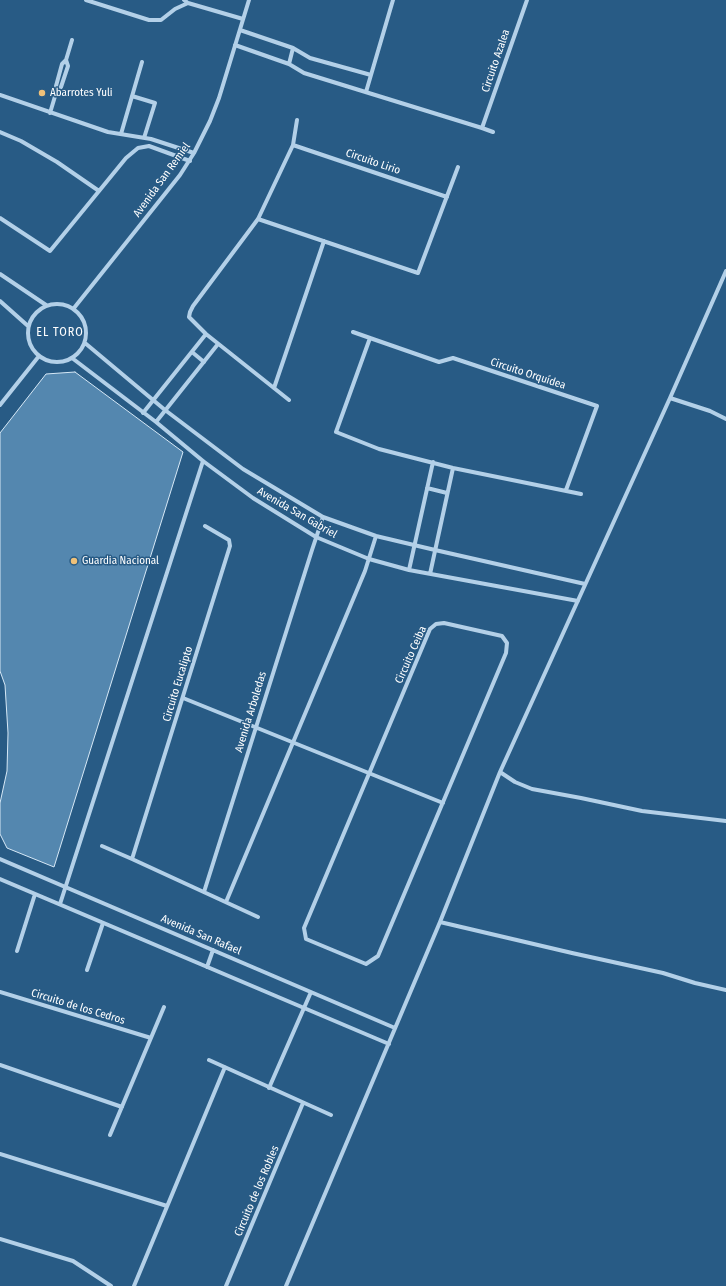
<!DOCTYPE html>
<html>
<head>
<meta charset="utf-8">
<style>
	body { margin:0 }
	canvas { display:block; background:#285b85 }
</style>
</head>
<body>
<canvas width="726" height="1286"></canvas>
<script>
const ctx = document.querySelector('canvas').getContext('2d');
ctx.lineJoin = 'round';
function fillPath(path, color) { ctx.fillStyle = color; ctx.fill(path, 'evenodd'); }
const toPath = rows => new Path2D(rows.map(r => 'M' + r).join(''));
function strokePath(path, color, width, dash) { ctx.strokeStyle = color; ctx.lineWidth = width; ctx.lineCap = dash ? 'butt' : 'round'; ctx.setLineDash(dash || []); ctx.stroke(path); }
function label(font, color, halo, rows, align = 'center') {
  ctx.font = font + ' "Fira Sans Condensed",sans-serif'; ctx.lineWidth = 3; ctx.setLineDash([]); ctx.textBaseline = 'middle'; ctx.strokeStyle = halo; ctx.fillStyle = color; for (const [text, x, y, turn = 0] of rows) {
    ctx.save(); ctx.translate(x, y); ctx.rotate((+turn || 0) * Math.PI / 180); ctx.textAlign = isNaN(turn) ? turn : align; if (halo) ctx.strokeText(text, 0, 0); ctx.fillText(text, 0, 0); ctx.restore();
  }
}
const building = toPath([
	[75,372,183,452,54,867,7,848,0,834,0,803,7,771,8,733,5,685,0,671,0,433,46,374,75,372]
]);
const street = toPath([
	[86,0,149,20,161,20,175,9,188,3],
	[184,0,188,3,243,19],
	[240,30,293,48,310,58,371,75],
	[235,45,289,64,304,73,482,128,527,0],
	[289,64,293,48],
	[366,92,393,0],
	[56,93,61,87,68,66,66,60],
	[0,95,108,132,151,139,194,153],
	[132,96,155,103,144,138],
	[50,113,56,93,56,86,62,64,66,60,72,40],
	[482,128,493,132],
	[0,132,21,141,57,162,99,191],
	[121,134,142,62],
	[293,145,447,197],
	[0,218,50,251,126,158,138,148,149,146,190,161],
	[258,219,418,273,458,167],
	[0,274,46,305],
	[0,301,28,326],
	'28 333a29 29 0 1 1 58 0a29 29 0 1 1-58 0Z',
	[74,308,180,175,194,153,210,121,219,98,249,0],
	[353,332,370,338],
	[85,343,165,410,243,469,323,517,376,536,435,550,585,584],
	[192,352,204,362],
	[72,358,156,422,203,461,253,498,316,537,369,559,409,570,578,601],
	[274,388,324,241],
	[670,398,710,411,726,419],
	[289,400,206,334,189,317,190,312,193,306,258,219,293,145,297,120],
	[0,405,39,356],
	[143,413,206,334],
	[156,422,218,344],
	[427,488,447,493],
	[566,490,597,406,453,358,439,362,370,338,336,432,379,449,453,468,581,494],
	[205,526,229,540,230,546,132,859,258,917],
	[409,570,433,462],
	[430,574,453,468],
	[444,623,502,636,507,643,506,653,378,956,366,964,306,939,304,928,430,629,436,624,444,623],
	[183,698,443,803],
	[500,772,515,782,532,789,581,798,642,811,726,821],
	[102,846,132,859],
	[0,859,395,1028],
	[0,879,389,1044],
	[204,892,312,550,323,517],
	[226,902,365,571,376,536],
	[60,904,203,461],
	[440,922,572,953,663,973,695,983,726,990],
	[17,951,35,894],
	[207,967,213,950],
	[87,970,103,923],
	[0,992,151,1038],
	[209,1060,331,1115],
	[0,1065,122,1107],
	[269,1088,311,992],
	[110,1135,164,1007],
	[0,1154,167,1206],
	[0,1239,73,1261,111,1286],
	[134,1286,225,1067],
	[226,1286,303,1103],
	[286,1286,440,922,500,772,670,398,726,271]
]);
const markers = [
	[42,93,4,"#efc179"],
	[74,561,4,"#efc179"]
];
const streetNames = [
	["Circuito Azalea",496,61,-71],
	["Circuito Lirio",373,162,19],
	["Avenida San Remiel",162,180,-54],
	["Circuito Orquídea",528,374,18],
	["Avenida San Gabriel",297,513,30],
	["Circuito Ceiba",411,655,-66],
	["Circuito Eucalipto",178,684,-73],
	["Avenida Arboledas",251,712,-73],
	["Avenida San Rafael",201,935,23],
	["Circuito de los Cedros",78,1007,17],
	["Circuito de los Robles",257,1191,-67]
];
const poiNames = [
	["Abarrotes Yuli",50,93],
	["Guardia Nacional",82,561]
];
const neighbourhoodNames = [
	["EL TORO",60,333]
];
fillPath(building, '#5487af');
strokePath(building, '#d6e8f6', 1);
strokePath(street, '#b3d0e8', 4);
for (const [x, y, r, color] of markers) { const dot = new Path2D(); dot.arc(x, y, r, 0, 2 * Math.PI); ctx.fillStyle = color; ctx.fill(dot); strokePath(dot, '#285b85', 1.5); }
label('11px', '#fff', '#285b85', streetNames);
label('11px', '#fff', '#285b85', poiNames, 'left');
ctx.letterSpacing = '1px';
label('12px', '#fff', '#285b85', neighbourhoodNames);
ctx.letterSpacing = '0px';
</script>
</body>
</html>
